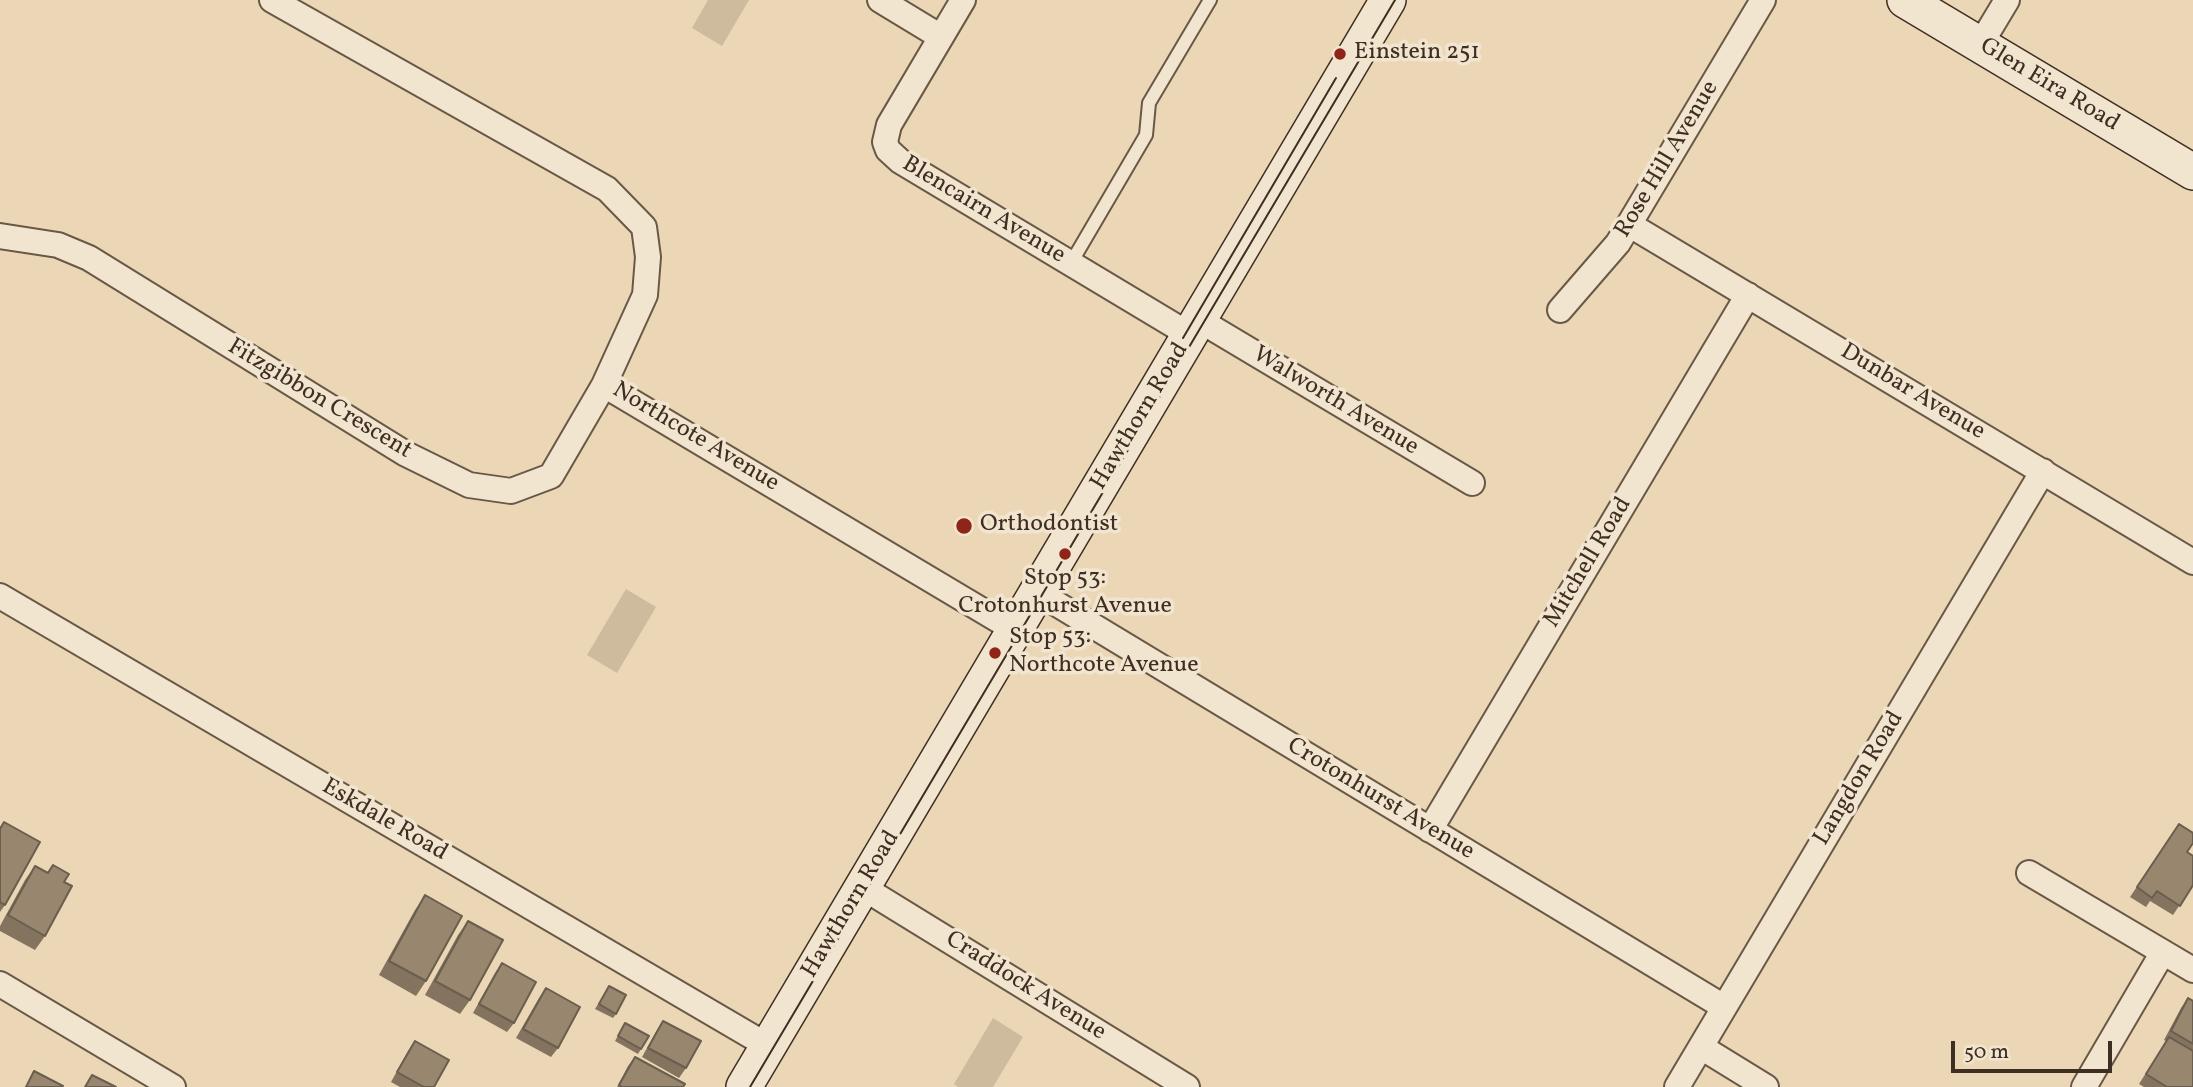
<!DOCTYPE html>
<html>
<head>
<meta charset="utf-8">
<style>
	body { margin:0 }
	#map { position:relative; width:2193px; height:1087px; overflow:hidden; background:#ebd7b6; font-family:Vollkorn,serif }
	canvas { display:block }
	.scale { position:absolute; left:1951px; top:1041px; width:161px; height:32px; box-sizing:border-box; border:4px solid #3f2e22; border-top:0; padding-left:9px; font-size:21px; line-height:24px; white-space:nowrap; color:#3f2e22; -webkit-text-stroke:5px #f2e5d0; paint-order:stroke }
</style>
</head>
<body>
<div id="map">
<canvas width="2193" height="1087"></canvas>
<div class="scale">50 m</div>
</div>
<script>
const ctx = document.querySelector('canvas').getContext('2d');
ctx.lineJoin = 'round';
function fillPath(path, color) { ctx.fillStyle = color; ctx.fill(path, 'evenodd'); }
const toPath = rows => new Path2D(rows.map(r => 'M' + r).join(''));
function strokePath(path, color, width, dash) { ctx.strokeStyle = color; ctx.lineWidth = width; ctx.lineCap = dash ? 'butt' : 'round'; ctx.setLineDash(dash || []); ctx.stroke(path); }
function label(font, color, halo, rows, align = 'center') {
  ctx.font = font + ' Vollkorn,serif'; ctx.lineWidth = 7; ctx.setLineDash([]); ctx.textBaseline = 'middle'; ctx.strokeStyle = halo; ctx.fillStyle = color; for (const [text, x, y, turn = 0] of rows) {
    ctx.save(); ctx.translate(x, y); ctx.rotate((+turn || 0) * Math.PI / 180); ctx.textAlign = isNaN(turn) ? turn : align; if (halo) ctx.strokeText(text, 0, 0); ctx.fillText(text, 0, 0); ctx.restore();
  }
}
const green = toPath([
	[708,0,749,0,722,46,692,28],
	[626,589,656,607,617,673,587,655],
	[993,1018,1023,1037,993,1087,958,1087,954,1084]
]);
const service = toPath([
	[1071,263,1146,135,1149,103,1210,0]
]);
const minor = toPath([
	[272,0,607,189,644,227,648,257,645,295,604,385,1015,630],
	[880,0,941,37],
	[963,0,889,125,885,142,888,150,900,161,1190,335],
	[1980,45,2007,0],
	[1630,225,2193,562],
	[0,236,58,245,89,258,406,454,469,485,511,491,551,476,604,385],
	[1560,310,1618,243,1763,0],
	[1199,320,1472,483],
	[1037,592,1724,1007],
	[0,596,768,1046],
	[1430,830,1748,295],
	[2029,873,2193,970],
	[862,887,1187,1087],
	[0,984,173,1087],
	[1701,1047,1766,1087],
	[1677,1087,2043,471],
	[2084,1087,2163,952]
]);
const secondary = toPath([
	[1905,0,2193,172],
	[744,1087,1388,0]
]);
const tram = toPath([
	[1183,338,1336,78],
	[750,1087,1395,0]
]);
const wall = toPath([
	[4,822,5,905,0,912,0,827],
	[2179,824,2187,852,2193,885,2173,915,2150,901,2146,907,2130,897],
	[53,865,45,936,35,950,0,931,0,926,25,880,35,866,47,873],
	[425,895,426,981,416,996,379,975,415,910],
	[468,921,470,1000,460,1014,425,995,458,935],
	[502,963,514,1023,507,1032,473,1013,495,973],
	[609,986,616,1014,613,1018,595,1009],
	[546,988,558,1048,551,1057,516,1038,539,998],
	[2188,998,2193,1001,2193,1087,2144,1087,2139,1084,2166,1041,2164,1040,2181,1008],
	[663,1021,686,1068,679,1078,642,1057,657,1030],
	[625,1023,641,1049,638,1054,615,1041],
	[415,1041,434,1087,400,1087,391,1082,408,1051],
	[635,1057,683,1087,617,1087,628,1066]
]);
const building = toPath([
	[4,822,40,842,5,905,0,902,0,829,4,822],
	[2179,824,2193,833,2193,843,2187,852,2193,856,2193,885,2180,906,2157,891,2152,898,2137,887,2179,824],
	[53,865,69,874,64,882,72,886,45,936,8,915,35,866,48,873,53,865],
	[425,895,462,916,426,981,389,961,425,895],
	[468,921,503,940,470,1000,435,981,468,921],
	[502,963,536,982,514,1023,479,1004,502,963],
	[609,986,626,995,616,1014,599,1004,609,986],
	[546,988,580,1007,558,1048,523,1029,546,988],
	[2188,998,2193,1001,2193,1044,2171,1031,2188,998],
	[663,1021,701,1041,686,1068,648,1048,663,1021],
	[625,1023,649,1036,641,1049,618,1036,625,1023],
	[2169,1037,2193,1051,2193,1087,2167,1087,2146,1074,2169,1037],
	[415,1041,449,1060,434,1087,424,1087,397,1072,415,1041],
	[635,1057,685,1084,683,1087,622,1087,619,1085,635,1057],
	[34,1071,63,1086,62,1087,26,1087,34,1071],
	[92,1075,116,1087,85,1087,92,1075]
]);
const markers = [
	[1340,54,7,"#8f2418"],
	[964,526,9,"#8f2418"],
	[1065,554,7,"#8f2418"],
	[995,653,7,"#8f2418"]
];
const poiNames = [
	["Einstein 251",1354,54],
	["Orthodontist",980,526],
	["Stop 53:",1065,580,"center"],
	["Crotonhurst Avenue",1065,608,"center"],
	["Stop 53:",1009,639],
	["Northcote Avenue",1009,667]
];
const streetNames = [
	["Glen Eira Road",2049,86,31],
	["Rose Hill Avenue",1668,160,-59],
	["Blencairn Avenue",983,211,31],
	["Dunbar Avenue",1912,393,31],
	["Fitzgibbon Crescent",319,400,31],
	["Walworth Avenue",1335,402,31],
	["Hawthorn Road",1141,417,-59],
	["Northcote Avenue",695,438,31],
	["Mitchell Road",1589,563,-59],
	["Langdon Road",1860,779,-59],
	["Crotonhurst Avenue",1380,800,31],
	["Eskdale Road",384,821,30],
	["Hawthorn Road",852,905,-59],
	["Craddock Avenue",1025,987,32]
];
fillPath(green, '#ceba9d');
strokePath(service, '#6a5847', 16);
strokePath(minor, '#6a5847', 28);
strokePath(secondary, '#3f2e22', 38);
strokePath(service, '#f2e5d0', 12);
strokePath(minor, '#f2e5d0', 24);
strokePath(secondary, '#f2e5d0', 35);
strokePath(tram, '#3f2e22', 2);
fillPath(wall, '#83735f');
fillPath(building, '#98866f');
strokePath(building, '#6a5e4e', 2);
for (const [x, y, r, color] of markers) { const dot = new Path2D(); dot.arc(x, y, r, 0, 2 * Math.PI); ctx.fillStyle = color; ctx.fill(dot); strokePath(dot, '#f2e5d0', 2.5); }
label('24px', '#3f2e22', '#f2e5d0', poiNames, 'left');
label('24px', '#3f2e22', '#f2e5d0', streetNames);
</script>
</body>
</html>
